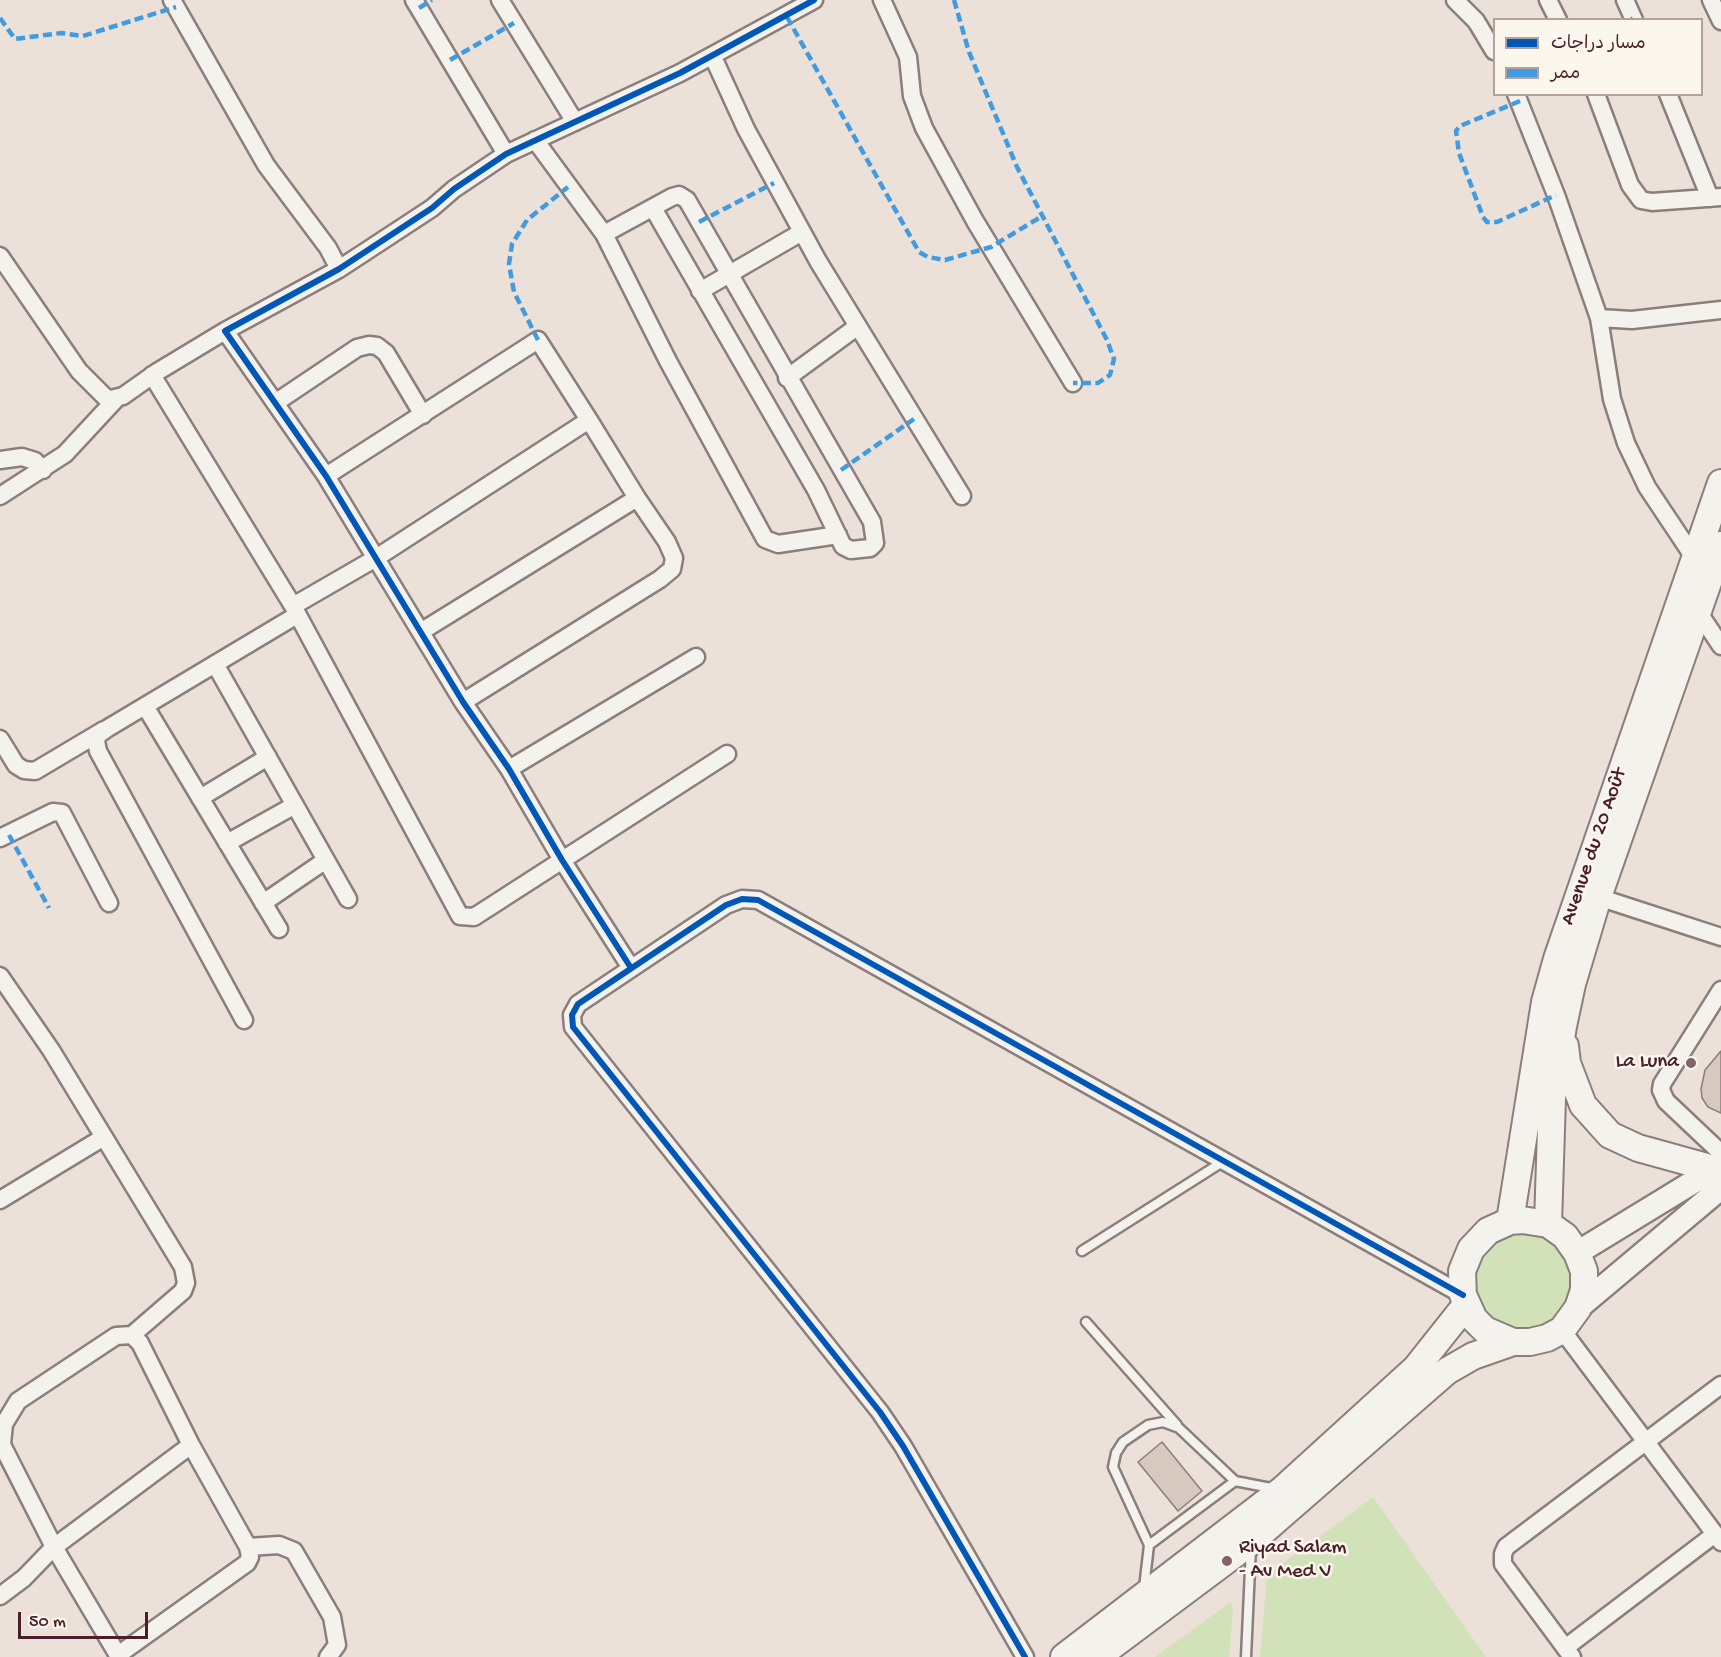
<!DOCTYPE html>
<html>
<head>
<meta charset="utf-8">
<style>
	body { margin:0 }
	#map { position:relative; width:1721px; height:1657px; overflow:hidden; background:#ebe1d9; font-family:"Gochi Hand","Playpen Sans Arabic",sans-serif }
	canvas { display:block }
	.legend { position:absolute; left:1493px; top:18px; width:210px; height:78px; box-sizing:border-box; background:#fbf7ec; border:2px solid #b4a19f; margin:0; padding:8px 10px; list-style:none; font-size:18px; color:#4a1f2b }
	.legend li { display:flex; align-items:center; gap:12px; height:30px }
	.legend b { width:30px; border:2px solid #b4a19f }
	.scale { position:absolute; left:18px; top:1612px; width:130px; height:27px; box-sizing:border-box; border:3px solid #4a1f2b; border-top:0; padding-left:8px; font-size:18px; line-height:21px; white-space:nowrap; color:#4a1f2b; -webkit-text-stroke:4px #fbf7ec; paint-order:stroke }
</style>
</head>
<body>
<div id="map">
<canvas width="1721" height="1657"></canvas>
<ul class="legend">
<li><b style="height:8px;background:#0057b8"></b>مسار دراجات</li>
<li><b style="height:8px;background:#409be1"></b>ممر</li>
</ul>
<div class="scale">50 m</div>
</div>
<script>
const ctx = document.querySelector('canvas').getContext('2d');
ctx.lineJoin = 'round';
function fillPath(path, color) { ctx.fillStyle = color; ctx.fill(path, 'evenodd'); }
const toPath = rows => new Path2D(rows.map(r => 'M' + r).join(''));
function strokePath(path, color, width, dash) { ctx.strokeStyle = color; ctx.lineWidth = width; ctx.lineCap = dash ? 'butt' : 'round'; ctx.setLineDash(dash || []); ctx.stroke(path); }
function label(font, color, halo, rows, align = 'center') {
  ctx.font = font + ' "Gochi Hand",sans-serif'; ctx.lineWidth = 5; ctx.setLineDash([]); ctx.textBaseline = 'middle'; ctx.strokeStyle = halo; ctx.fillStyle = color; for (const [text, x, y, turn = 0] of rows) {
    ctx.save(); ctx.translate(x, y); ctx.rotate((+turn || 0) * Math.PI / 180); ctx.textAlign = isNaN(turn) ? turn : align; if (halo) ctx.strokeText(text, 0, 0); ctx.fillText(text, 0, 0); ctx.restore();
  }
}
const green = toPath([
	'1473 1281a50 50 0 1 1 100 0a50 50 0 1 1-100 0Z',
	[1373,1497,1486,1657,1260,1657,1267,1575],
	[1231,1602,1233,1612,1229,1657,1155,1657]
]);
const building = toPath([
	[1721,1051,1721,1113,1708,1107,1702,1098,1701,1089,1705,1070,1721,1051],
	[1162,1442,1202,1491,1178,1511,1138,1462,1162,1442]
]);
const service = toPath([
	[1082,1251,1224,1161],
	[1086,1322,1177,1425],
	[1149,1545,1113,1467,1116,1453,1123,1442,1148,1425,1163,1422,1179,1428,1235,1481],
	[1144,1588,1149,1545,1235,1481,1276,1489],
	[1246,1657,1251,1547]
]);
const minor = toPath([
	[172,0,266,165,328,248,339,269],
	[414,0,506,154],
	[500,0,575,122],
	[882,0,908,57,912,96,924,128,975,221,1073,383],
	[1455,0,1476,21,1494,51],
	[1548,0,1558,20],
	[1625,0,1634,20],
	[1711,0,1721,21],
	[713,57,746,129,818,261,962,496],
	[1516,94,1556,195,1599,318,1612,399,1626,443,1647,487,1695,559],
	[1596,94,1630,185,1641,200,1652,202,1721,197],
	[1668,94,1710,198],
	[535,140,604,234,668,361,765,539,778,544,838,535],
	[604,234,672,197,679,195,687,200,872,522,875,543,870,548,851,550,843,546,816,490,653,208],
	[0,256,79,371,105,397,111,399,123,396,157,372,225,331],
	[700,291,802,232],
	[1599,318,1632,320,1721,310],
	[152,375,293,606,460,916,474,917,727,754],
	[787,378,858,326],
	[275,403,357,348,369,345,377,346,386,353,423,415],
	[0,460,22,457,35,461,43,470],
	[326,476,538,340,589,420,637,498,422,631],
	[0,496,65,454,116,399],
	[293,606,376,558,589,420],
	[1699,613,1721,646],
	[215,664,348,899],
	[463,702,660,579,672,569,674,558,667,542,637,498],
	[145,706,279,929],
	[0,739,16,765,24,770,35,771,104,730],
	[509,769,696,657],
	[200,798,268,757],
	[0,838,53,812,62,813,109,903],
	[227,843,295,805],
	[1598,897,1721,937],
	[263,903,326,860],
	[631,968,562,860,509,769,463,702,326,476,225,331,339,269,432,208,454,189,506,154,680,73,814,0],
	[0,976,51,1050,183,1267,186,1283,183,1291,132,1335],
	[1721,990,1662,1084,1661,1090,1666,1101,1721,1153],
	[244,1020,98,751,96,741,98,735,108,728,297,615],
	[0,1200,104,1137],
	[1562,1330,1721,1542],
	[0,1441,54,1547,119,1657],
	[2,1444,4,1424,18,1401,116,1336,132,1335,140,1343,191,1445,248,1547,250,1557,247,1563,118,1655],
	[248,1547,279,1545,294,1551,332,1617,337,1645,328,1657],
	[0,1596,24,1578,54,1547,191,1445],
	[1565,1648,1715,1534],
	[1025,1657,903,1446,880,1412,573,1027,572,1015,578,1004,726,905,742,899,758,900,1463,1295],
	[1572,1657,1503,1564,1503,1554,1506,1547,1721,1385]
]);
const secondary = toPath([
	[1577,1253,1721,1165],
	[1578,1308,1721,1188]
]);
const primary = toPath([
	[1565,1046,1567,1063,1583,1105,1610,1135,1638,1148,1714,1169],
	[1510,1221,1545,1002,1557,959,1721,483],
	[1548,1224,1552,1098,1563,1026,1572,984,1598,897,1721,545],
	[1064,1657,1282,1490,1416,1368,1466,1305],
	[1097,1657,1252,1541,1447,1371,1473,1356,1513,1342,1530,1342,1547,1338,1562,1330,1578,1308,1584,1290,1584,1271,1577,1253,1565,1236,1548,1224,1522,1220,1510,1221,1488,1231,1471,1249,1462,1271,1463,1295,1474,1319,1485,1330,1513,1342]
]);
const quiet = toPath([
	[954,0,969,52,1017,167,1107,340,1114,359,1110,375,1098,383,1073,383],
	[419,8,432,0],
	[787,17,919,252,928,257,945,260,991,247,1044,215],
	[0,18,15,39,61,33,83,36,176,7],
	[1631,20,1633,18],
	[450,60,514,23],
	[1520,101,1460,126,1456,131,1459,153,1483,217,1487,222,1497,222,1556,195],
	[699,222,774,183],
	[538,340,514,292,509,264,512,244,527,220,568,187],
	[841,470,914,419],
	[9,835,49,908]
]);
const cycleway = toPath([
	[631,968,562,860,509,769,463,702,326,476,225,331,339,269,432,208,454,189,506,154,680,73,814,0],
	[1025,1657,903,1446,880,1412,573,1027,572,1015,578,1004,726,905,742,899,758,900,1463,1295]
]);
const markers = [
	[1691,1063,6,"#826368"],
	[1227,1561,6,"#826368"]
];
const streetNames = [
	["Avenue du 20 Août",1595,847,-71]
];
const poiNames = [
	["La Luna",1679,1063],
	["Riyad Salam",1239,1549,"left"],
	["- Av Med V",1239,1573,"left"]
];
fillPath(green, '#d2e2b8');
fillPath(building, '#d7c8c0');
strokePath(building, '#8b7e7d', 1.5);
strokePath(service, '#8b7e7d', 13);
strokePath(minor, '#8b7e7d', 21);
strokePath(secondary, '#8b7e7d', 27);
strokePath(primary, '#8b7e7d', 30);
strokePath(service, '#f4f2ed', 8);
strokePath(minor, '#f4f2ed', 16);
strokePath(secondary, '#f4f2ed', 22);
strokePath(primary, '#f4f2ed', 26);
strokePath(quiet, '#409be1', 4.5, [9, 4.5]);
strokePath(cycleway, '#0057b8', 6);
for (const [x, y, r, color] of markers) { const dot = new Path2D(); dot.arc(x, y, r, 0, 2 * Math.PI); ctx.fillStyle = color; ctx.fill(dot); strokePath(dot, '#fbf7ec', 2); }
label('21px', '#4a1f2b', '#fbf7ec', streetNames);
label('21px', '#4a1f2b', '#fbf7ec', poiNames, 'right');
</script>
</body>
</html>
